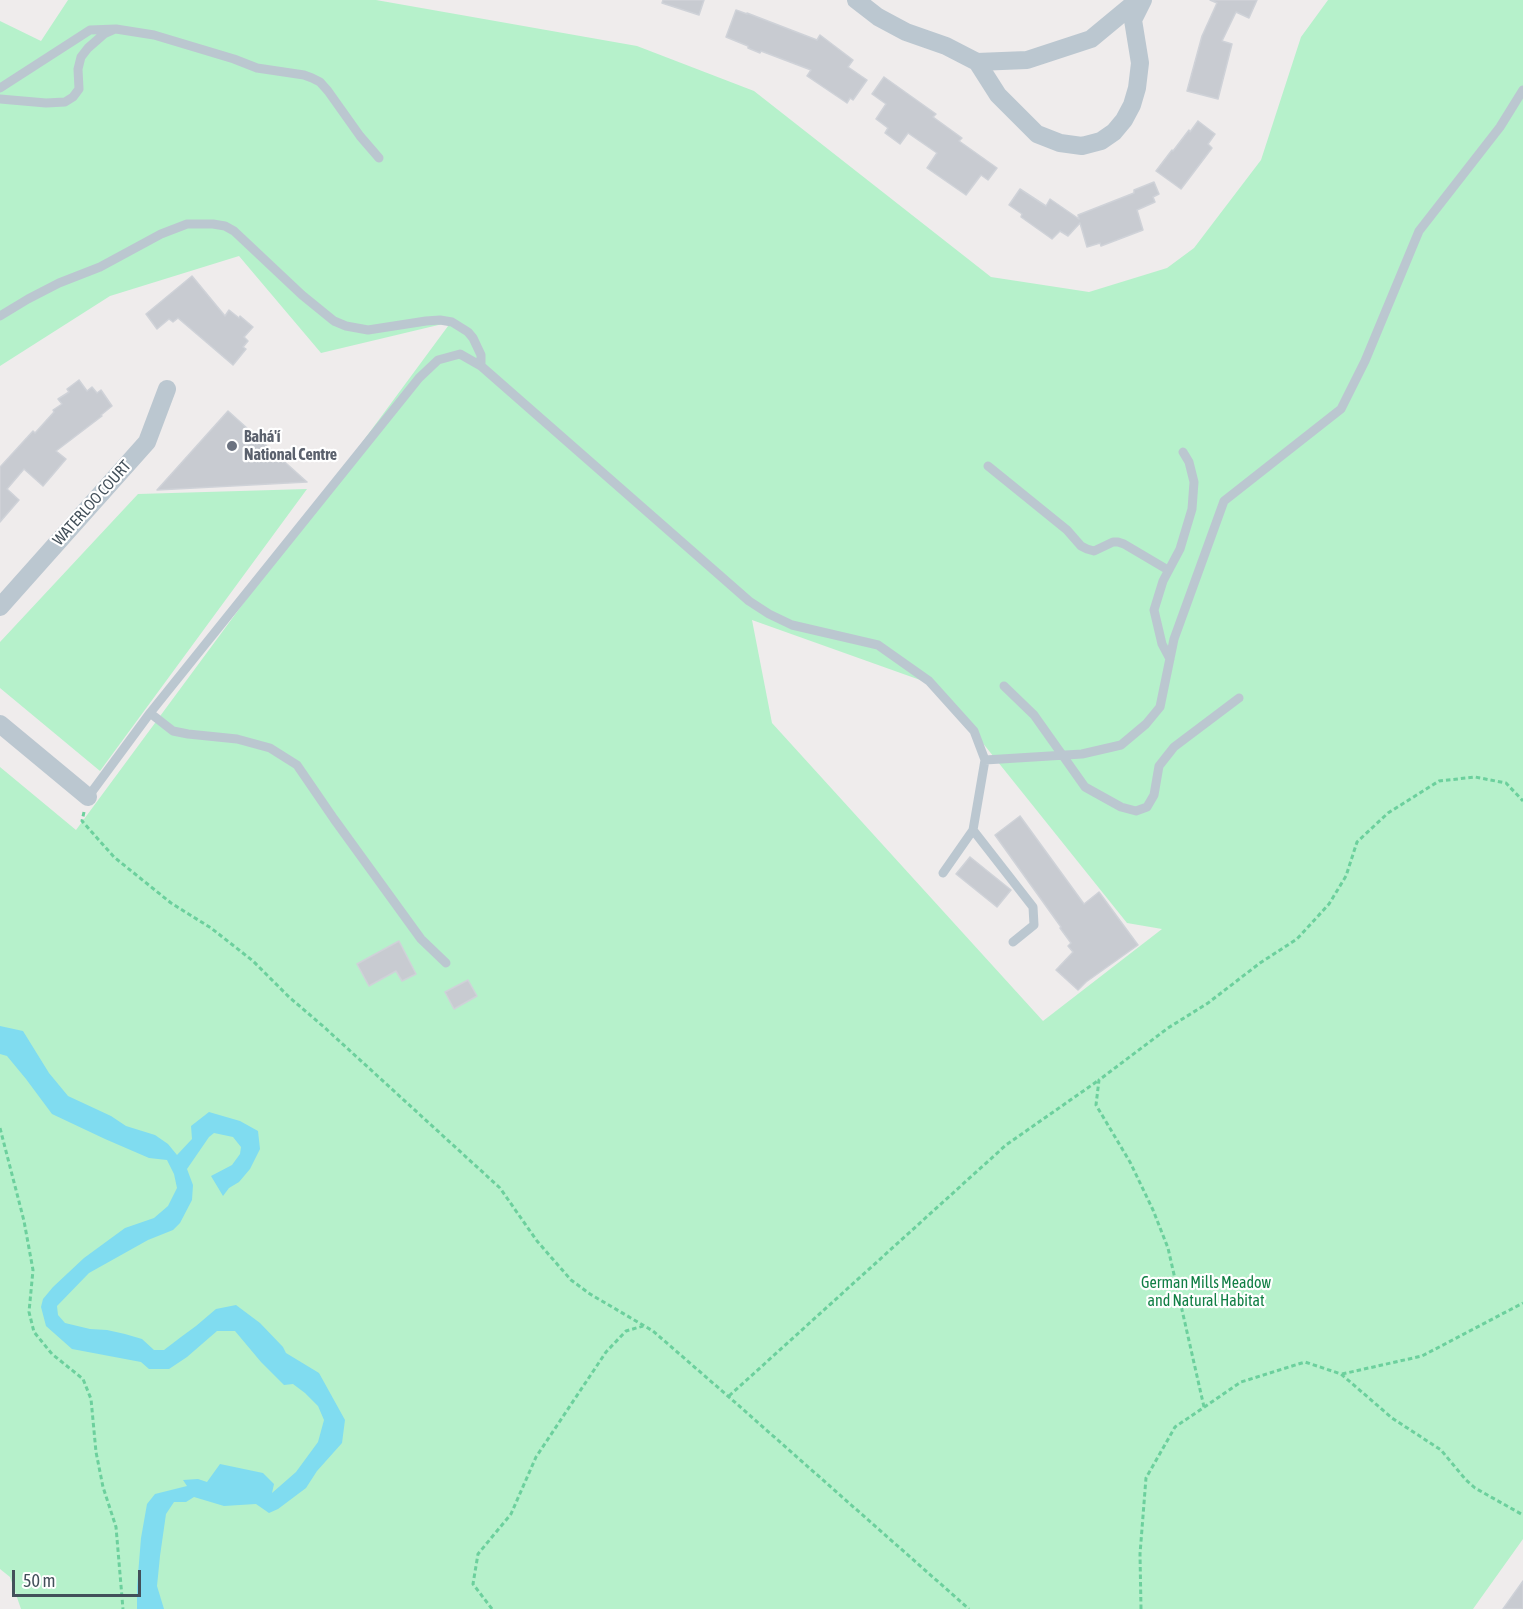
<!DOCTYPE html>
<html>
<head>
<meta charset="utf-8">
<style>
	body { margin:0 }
	#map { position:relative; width:1523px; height:1609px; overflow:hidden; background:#efecec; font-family:"Asap Condensed",sans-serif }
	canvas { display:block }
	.scale { position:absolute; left:12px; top:1570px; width:129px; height:27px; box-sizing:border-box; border:3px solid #43505a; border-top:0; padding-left:8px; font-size:18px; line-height:21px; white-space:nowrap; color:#43505a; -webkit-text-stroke:4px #fff; paint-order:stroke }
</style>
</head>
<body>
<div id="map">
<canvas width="1523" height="1609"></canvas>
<div class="scale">50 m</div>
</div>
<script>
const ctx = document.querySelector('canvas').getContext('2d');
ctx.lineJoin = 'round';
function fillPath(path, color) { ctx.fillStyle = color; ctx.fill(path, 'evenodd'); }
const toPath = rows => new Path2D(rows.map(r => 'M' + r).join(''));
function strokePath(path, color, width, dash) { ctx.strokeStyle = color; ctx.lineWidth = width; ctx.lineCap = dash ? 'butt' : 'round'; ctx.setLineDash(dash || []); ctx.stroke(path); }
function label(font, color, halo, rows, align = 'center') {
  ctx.font = font + ' "Asap Condensed",sans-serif'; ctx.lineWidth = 4.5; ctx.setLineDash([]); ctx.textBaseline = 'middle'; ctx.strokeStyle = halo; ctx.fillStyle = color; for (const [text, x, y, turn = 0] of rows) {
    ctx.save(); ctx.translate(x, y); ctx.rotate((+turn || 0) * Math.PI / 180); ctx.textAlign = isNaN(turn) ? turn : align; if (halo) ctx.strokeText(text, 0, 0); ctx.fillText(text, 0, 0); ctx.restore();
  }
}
const green = toPath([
	[68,0,376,0,637,46,754,91,991,277,1089,292,1167,268,1194,248,1261,160,1301,37,1328,0,1523,0,1523,1539,1473,1609,21,1609,10,1577,0,1569,0,767,76,830,451,322,321,353,239,256,110,296,0,366,0,21,41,41],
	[752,620,937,686,1127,923,1162,929,1043,1021,772,723],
	[307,489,100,771,0,688,0,642,138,494]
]);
const water = toPath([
	[0,1026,23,1031,49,1073,68,1096,111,1116,126,1126,155,1135,168,1144,177,1155,192,1139,191,1126,209,1112,240,1121,258,1131,260,1149,250,1169,239,1182,229,1188,223,1196,211,1176,232,1165,240,1154,241,1147,233,1137,214,1133,209,1137,187,1169,193,1185,192,1200,180,1223,173,1230,148,1240,89,1273,57,1306,58,1315,65,1323,90,1329,107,1330,125,1334,142,1339,154,1350,164,1350,181,1337,196,1326,216,1309,236,1305,260,1323,283,1347,286,1353,319,1373,345,1420,342,1443,317,1471,306,1488,278,1509,269,1513,256,1504,224,1506,194,1497,186,1502,174,1502,166,1514,160,1556,157,1586,164,1609,137,1609,137,1587,141,1538,147,1504,155,1494,187,1486,183,1480,198,1479,207,1482,220,1464,263,1473,274,1484,272,1493,296,1472,318,1442,324,1420,318,1406,305,1393,293,1384,284,1385,261,1362,235,1331,217,1331,187,1357,169,1369,149,1369,141,1362,72,1349,46,1326,41,1307,43,1299,53,1287,84,1258,125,1228,154,1218,168,1206,177,1188,174,1174,167,1160,149,1158,105,1139,52,1114,26,1079,7,1056,0,1054]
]);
const building = toPath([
	[663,0,704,0,699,15,662,3,663,0],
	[1210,0,1257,0,1249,18,1236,12,1222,41,1232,44,1218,99,1187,91,1202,36,1217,3,1210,0],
	[736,10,747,14,747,13,817,40,820,35,853,60,848,67,867,80,853,100,850,98,847,103,807,76,811,70,761,51,760,53,748,48,748,46,726,37,736,10],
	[884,77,936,114,933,117,962,138,959,141,997,168,988,180,981,175,966,195,927,168,937,153,908,133,900,144,885,133,888,128,876,119,886,104,872,94,884,77],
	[1198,121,1215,134,1208,144,1212,148,1181,189,1156,171,1172,150,1173,151,1189,130,1190,132,1198,121],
	[1154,182,1159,194,1153,197,1155,202,1137,210,1143,230,1101,246,1100,243,1087,247,1080,223,1068,236,1060,231,1052,239,1021,217,1022,214,1009,205,1020,189,1046,206,1050,199,1079,219,1078,215,1134,193,1134,190,1154,182],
	[192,276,225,316,229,310,239,318,240,316,253,327,244,337,248,341,243,347,246,349,233,365,178,318,173,322,169,319,157,329,146,314,192,276],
	[79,380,87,391,92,387,97,393,101,390,112,406,101,415,102,416,56,451,66,459,43,486,24,469,7,489,19,500,0,522,0,467,33,431,35,433,54,412,53,410,62,404,58,399,69,392,67,389,79,380],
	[228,411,307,482,157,490,228,411],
	[1020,816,1084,904,1099,892,1138,945,1086,982,1078,990,1056,970,1073,952,1068,946,1071,943,1060,928,1061,927,995,835,1020,816],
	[970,857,1011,890,997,907,956,874,970,857],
	[399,941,416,974,402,981,396,971,369,986,357,964,399,941],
	[468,980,477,996,454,1009,445,992,468,980],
	[1523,1581,1523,1609,1503,1609,1523,1581]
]);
const path = toPath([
	[84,812,82,821,114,857,171,903,211,928,253,961,289,997,324,1027,500,1188,537,1241,571,1280,590,1294,653,1331,729,1397,969,1609],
	[0,1128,24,1221,33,1270,29,1312,34,1332,52,1354,83,1379,91,1399,96,1452,103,1487,116,1527,123,1609],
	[1342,1374,1422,1356,1523,1303],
	[729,1396,1006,1145,1099,1080],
	[1204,1407,1168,1248,1153,1210,1130,1162,1096,1105,1099,1080,1168,1028,1208,1003,1260,963,1297,939,1329,904,1346,876,1357,842,1388,813,1439,781,1475,777,1506,783,1523,801],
	[492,1609,473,1584,478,1554,511,1514,536,1457,606,1352,626,1331,643,1326],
	[1141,1609,1140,1554,1146,1478,1175,1427,1241,1382,1305,1362,1341,1374,1392,1418,1441,1450,1466,1480,1475,1488,1523,1515]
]);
const lane = toPath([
	[0,88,90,30,116,29,154,35,234,59,257,68,304,75,312,78,320,82,328,91,360,136,379,158],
	[0,99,46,103,65,102,73,97,79,89,78,69,81,57,88,48,104,34,113,30],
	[0,316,28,299,59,283,100,267,161,234,187,224,213,224,225,226,234,231,302,295,334,321,346,326,368,330,426,321,440,320,452,322,468,332,473,338,481,355,481,366],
	[988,466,1067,530,1081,546,1087,549,1094,551,1113,542,1118,542,1124,544,1168,570],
	[1170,659,1162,644,1154,610,1163,581,1180,549,1192,509,1194,482,1189,462,1183,452],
	[1004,686,1034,715,1085,787,1121,807,1136,811,1147,807,1154,795,1159,766,1174,747,1239,698],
	[150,713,173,731,188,734,237,739,270,748,297,765,334,819,421,939,446,963],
	[985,760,973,830,1033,907,1034,925,1013,942],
	[88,797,150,713,419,378,438,360,460,354,481,366,749,601,769,614,792,625,878,645,929,681,974,731,985,760,1082,754,1121,745,1146,724,1160,707,1174,639,1224,501,1341,409,1365,361,1419,231,1500,127,1523,90],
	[943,873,973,830]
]);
const street = toPath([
	[856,0,878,17,906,32,946,46,977,62,998,95,1037,134,1060,143,1082,146,1101,141,1114,132,1124,120,1132,105,1137,88,1140,63,1133,20,1143,0],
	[977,62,1027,60,1091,39,1138,0],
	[0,607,147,442,167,389],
	[0,724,88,797]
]);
const markers = [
	[232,446,6,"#6b7280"]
];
const worshipNames = [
	["Bahá'í",244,437],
	["National Centre",244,455]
];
const streetNames = [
	["WATERLOO COURT",92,503,-48]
];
const parkNames = [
	["German Mills Meadow",1206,1283],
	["and Natural Habitat",1206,1301]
];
fillPath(green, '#b6f1cb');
fillPath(water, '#80dcf0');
fillPath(building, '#c8cbd1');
strokePath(building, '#cfd2d8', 1.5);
strokePath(path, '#6cd09d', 3, [4.5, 3]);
strokePath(lane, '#bbc7d0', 9);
strokePath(street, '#bbc7d0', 18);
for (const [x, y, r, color] of markers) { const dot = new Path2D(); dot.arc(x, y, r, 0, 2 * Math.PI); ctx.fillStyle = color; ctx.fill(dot); strokePath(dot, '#fff', 2); }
label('bold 16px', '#5b616d', '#fff', worshipNames, 'left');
label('16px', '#43505a', '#fff', streetNames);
label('16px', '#117f45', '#fff', parkNames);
</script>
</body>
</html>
